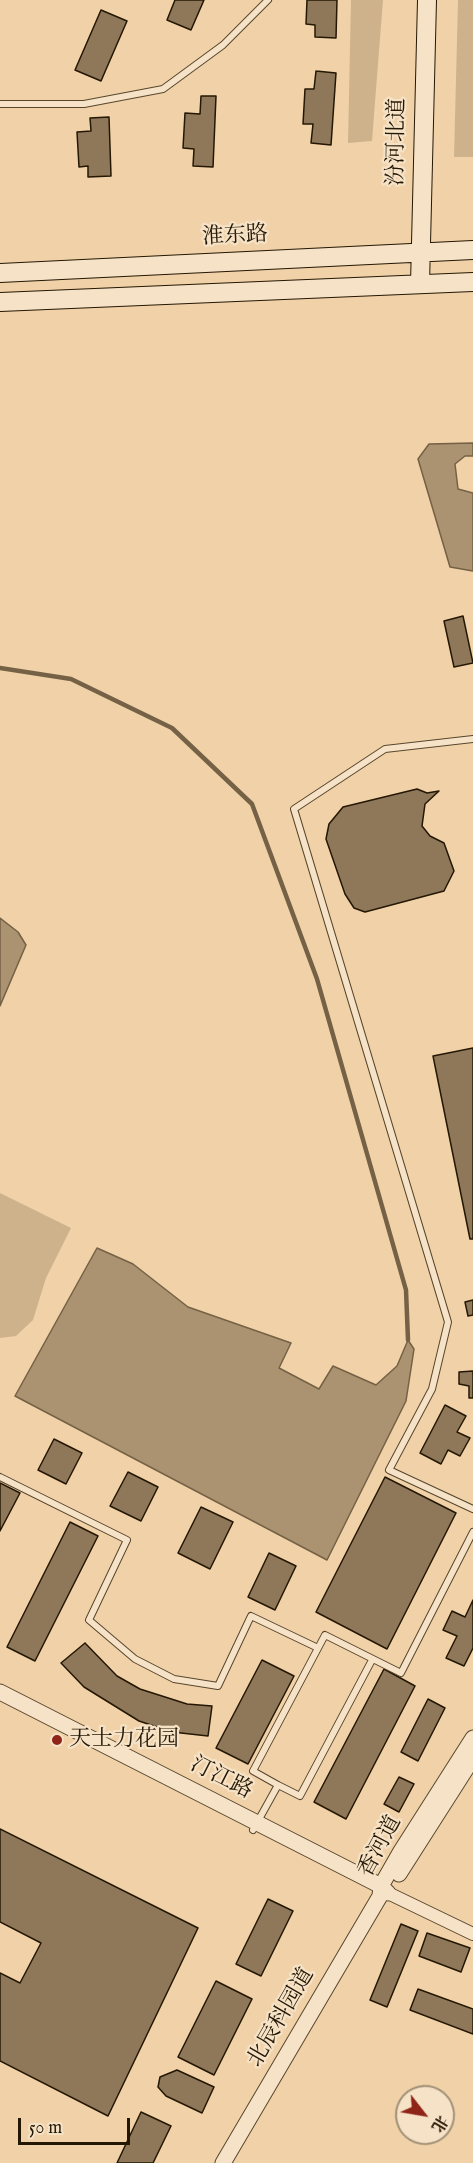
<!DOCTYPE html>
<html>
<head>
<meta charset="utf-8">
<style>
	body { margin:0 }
	#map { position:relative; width:473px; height:2163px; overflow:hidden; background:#f1d2a8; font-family:"IM FELL English","Noto Serif SC",serif }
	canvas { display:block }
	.north { position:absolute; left:395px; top:2085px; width:60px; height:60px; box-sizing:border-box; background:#f6e2c6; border:2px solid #a29178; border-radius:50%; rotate:121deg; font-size:16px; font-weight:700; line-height:24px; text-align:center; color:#241704 }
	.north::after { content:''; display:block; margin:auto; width:21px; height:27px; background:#8f2418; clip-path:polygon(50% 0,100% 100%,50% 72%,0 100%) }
	.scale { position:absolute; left:18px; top:2118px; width:112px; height:27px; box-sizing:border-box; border:3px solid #241704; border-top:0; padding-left:8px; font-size:18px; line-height:21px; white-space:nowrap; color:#241704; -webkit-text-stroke:4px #f6e2c6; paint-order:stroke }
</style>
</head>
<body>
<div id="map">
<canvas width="473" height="2163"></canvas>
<div class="north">北</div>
<div class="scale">50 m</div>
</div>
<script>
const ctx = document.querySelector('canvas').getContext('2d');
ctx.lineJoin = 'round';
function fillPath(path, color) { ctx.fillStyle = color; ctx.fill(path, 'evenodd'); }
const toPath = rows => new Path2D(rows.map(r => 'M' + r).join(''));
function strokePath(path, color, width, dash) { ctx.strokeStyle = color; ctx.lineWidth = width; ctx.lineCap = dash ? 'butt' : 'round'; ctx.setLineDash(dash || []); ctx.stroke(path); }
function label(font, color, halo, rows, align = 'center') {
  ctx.font = font + ' "IM FELL English","Noto Serif SC",serif'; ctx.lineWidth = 4.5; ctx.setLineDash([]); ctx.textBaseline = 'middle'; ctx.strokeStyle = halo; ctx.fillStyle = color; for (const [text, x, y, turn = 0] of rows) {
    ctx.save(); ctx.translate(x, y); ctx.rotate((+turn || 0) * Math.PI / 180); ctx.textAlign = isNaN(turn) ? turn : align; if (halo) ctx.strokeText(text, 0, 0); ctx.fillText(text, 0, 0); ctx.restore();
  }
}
const green = toPath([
	[351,0,383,0,372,141,348,143],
	[458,0,473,0,473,157,454,157],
	[0,1193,71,1228,46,1278,33,1320,16,1336,0,1338]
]);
const water = toPath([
	[473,443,473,456,465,456,455,464,458,489,473,493,473,571,450,567,418,459,429,444,473,443],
	[0,918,18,932,26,945,0,1006,0,918],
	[97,1248,133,1264,188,1307,291,1343,279,1368,319,1389,333,1366,376,1385,397,1366,408,1340,414,1349,406,1401,327,1560,15,1396,97,1248]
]);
const stream = toPath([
	[0,668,71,679,172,728,252,804,317,979,406,1290,408,1340]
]);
const building = toPath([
	[175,0,204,0,191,30,167,20,175,0],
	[307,0,337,0,336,38,315,37,315,25,306,24,307,0],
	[101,10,127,21,101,81,75,70,101,10],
	[316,71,336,73,331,145,311,143,313,124,303,124,305,89,314,89,316,71],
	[201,96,216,96,213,167,193,166,194,149,183,148,185,113,200,114,201,96],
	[109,117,111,176,88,177,88,166,79,167,77,132,91,131,90,118,109,117],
	[463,616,473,663,454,667,444,621,463,616],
	[417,789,427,793,439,791,425,804,422,826,430,836,444,843,454,871,444,891,365,912,354,908,345,894,326,839,329,824,343,807,417,789],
	[473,1048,473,1239,470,1239,433,1056,473,1048],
	[473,1300,473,1315,468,1316,465,1302,473,1300],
	[473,1371,473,1398,469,1398,469,1386,459,1384,459,1372,473,1371],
	[445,1405,466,1416,457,1432,470,1438,460,1456,448,1450,441,1464,420,1453,445,1405],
	[54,1439,82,1453,66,1484,38,1470,54,1439],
	[128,1472,158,1487,141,1521,110,1506,128,1472],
	[385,1477,456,1513,387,1649,316,1612,385,1477],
	[0,1483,20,1493,0,1531,0,1483],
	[201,1507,233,1522,210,1569,178,1553,201,1507],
	[70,1522,98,1536,35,1661,7,1647,70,1522],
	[269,1553,296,1566,275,1610,248,1597,269,1553],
	[473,1600,473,1648,464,1666,446,1658,457,1636,443,1630,452,1611,465,1617,473,1600],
	[85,1643,117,1676,140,1689,187,1704,212,1706,208,1736,172,1732,139,1721,84,1687,61,1663,85,1643],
	[262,1660,294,1676,248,1764,216,1748,262,1660],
	[384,1669,415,1686,346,1819,314,1802,384,1669],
	[428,1699,445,1708,418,1761,401,1752,428,1699],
	[399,1777,414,1784,399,1812,384,1804,399,1777],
	[0,1829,198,1928,108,2116,0,2061,0,1973,20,1983,41,1943,0,1922,0,1829],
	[268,1899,293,1911,261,1976,236,1964,268,1899],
	[401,1924,418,1931,387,2007,370,2000,401,1924],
	[427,1933,470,1948,461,1972,419,1956,427,1933],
	[216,1981,252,1999,214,2075,178,2057,216,1981],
	[418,1989,473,2009,473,2034,410,2010,418,1989],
	[177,2070,214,2087,202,2113,166,2096,158,2087,160,2077,177,2070],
	[141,2112,171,2126,153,2163,117,2163,141,2112]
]);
const service = toPath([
	[0,104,84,104,163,89,223,45,268,0],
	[473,739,385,749,294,809,448,1322,432,1389,389,1470,473,1509],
	[0,1477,127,1540,89,1620,135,1659,174,1679,218,1686,251,1616,318,1648],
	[278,1785,300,1796,372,1660],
	[253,1830,278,1785,253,1771,325,1635,401,1673,473,1532]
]);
const minor = toPath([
	[388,1893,473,1934]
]);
const tertiary = toPath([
	[0,1692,381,1886,388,1893],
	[399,1874,473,1758],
	[223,2163,380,1896,381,1886,401,1851,473,1738]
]);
const secondary = toPath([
	[0,273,473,250],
	[420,284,427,0],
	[0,302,473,282]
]);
const markers = [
	[57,1740,6,"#8f2418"]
];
const streetNames = [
	["汾河北道",398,142,-89],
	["淮东路",235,237,-3],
	["汀江路",221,1779,27],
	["香河道",381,1847,-62],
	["北辰科园道",282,2018,-60]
];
const poiNames = [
	["天士力花园",69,1740]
];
fillPath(green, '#ceb28c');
fillPath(water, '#ab9270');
strokePath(water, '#756145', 1.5);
strokePath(stream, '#756145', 4.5);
fillPath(building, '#8f7859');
strokePath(building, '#241704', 1.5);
strokePath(service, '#57462d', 8);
strokePath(minor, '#57462d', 14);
strokePath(tertiary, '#57462d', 17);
strokePath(secondary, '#241704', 20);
strokePath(service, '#f6e2c6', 6);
strokePath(minor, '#f6e2c6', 12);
strokePath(tertiary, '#f6e2c6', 15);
strokePath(secondary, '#f6e2c6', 18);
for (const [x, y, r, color] of markers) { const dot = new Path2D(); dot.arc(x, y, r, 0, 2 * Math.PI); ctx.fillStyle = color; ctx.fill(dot); strokePath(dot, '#f6e2c6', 2); }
label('22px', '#241704', '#f6e2c6', streetNames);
label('22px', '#241704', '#f6e2c6', poiNames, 'left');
</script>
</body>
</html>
